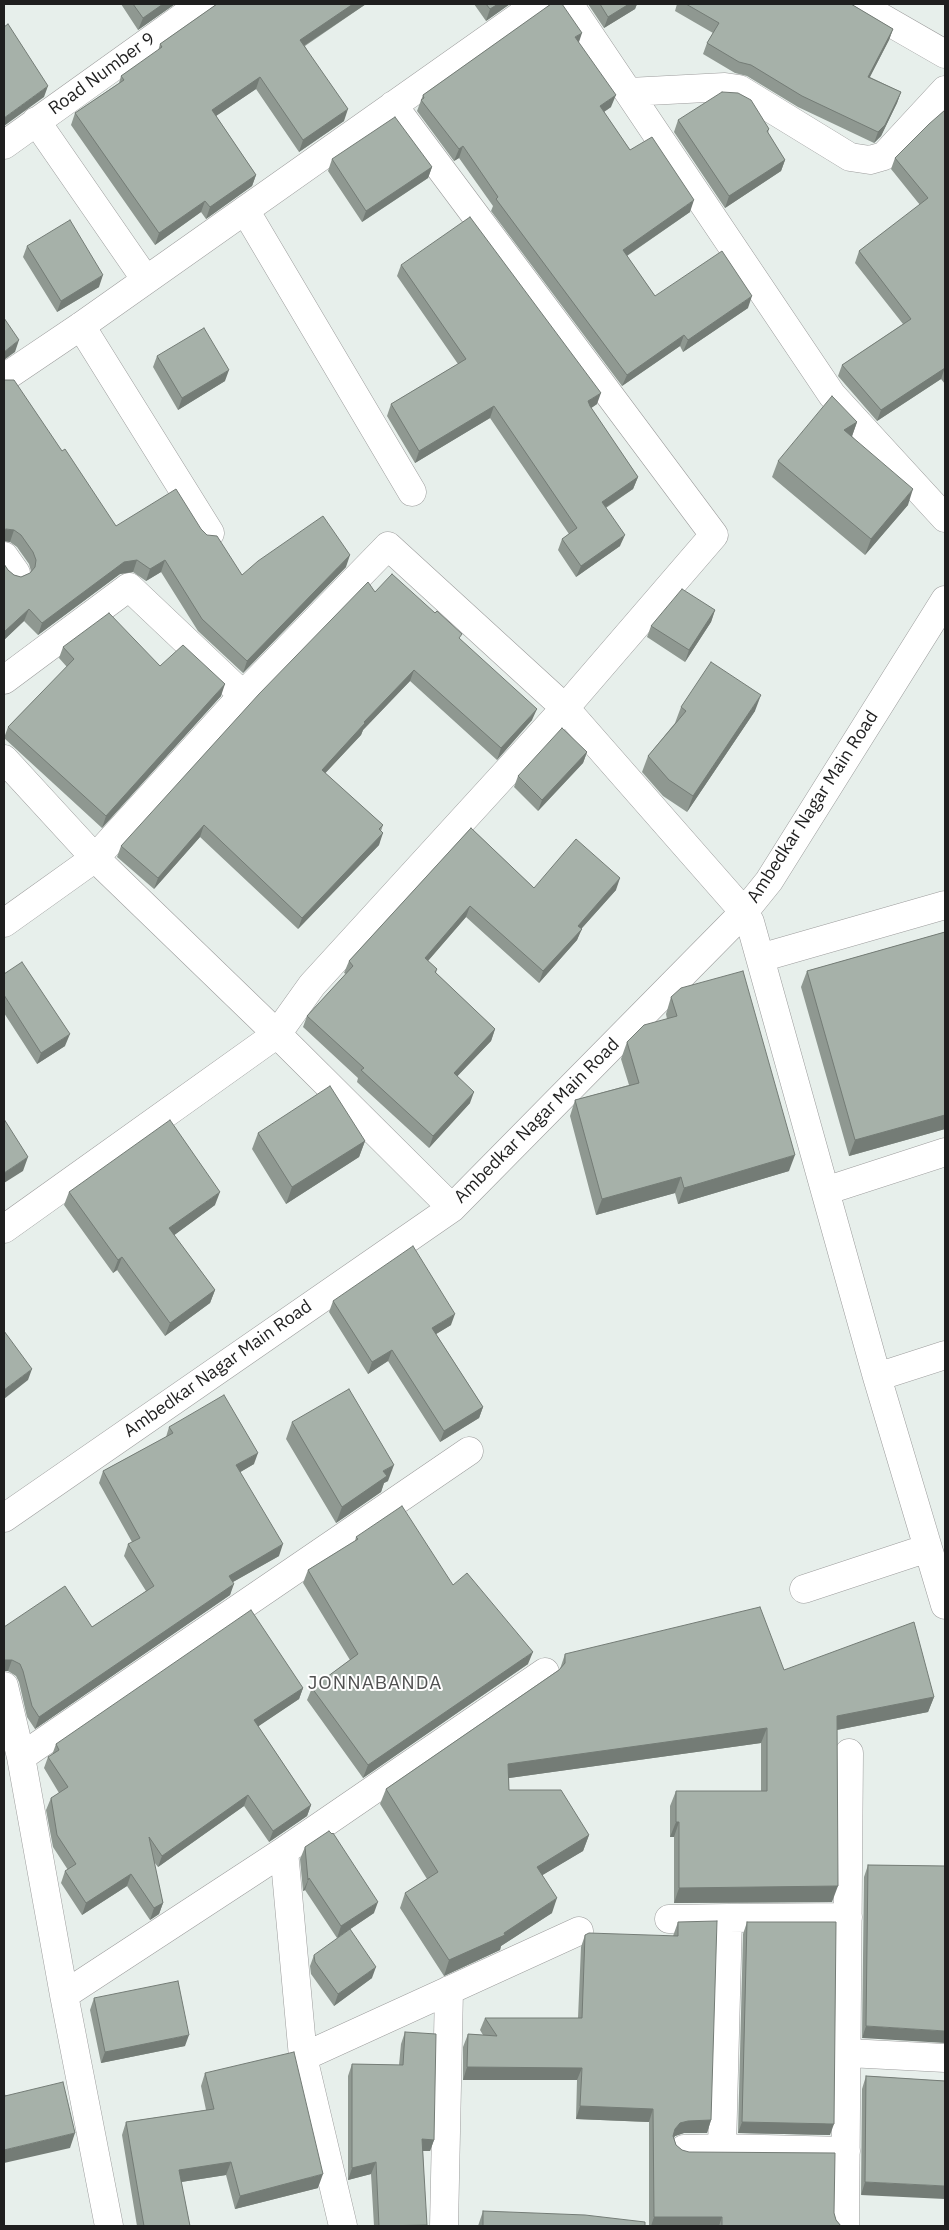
<!DOCTYPE html>
<html>
<head>
<meta charset="utf-8">
<style>
	body { margin:0 }
	#map { position:relative; width:949px; height:2230px; overflow:hidden; background:#e7efeb; font-family:"IBM Plex Sans",sans-serif }
	canvas { display:block }
	.frame { position:absolute; inset:0; border:5px solid #1f1f1f; pointer-events:none }
</style>
</head>
<body>
<div id="map">
<canvas width="949" height="2230"></canvas>
<div class="frame"></div>
</div>
<script>
const ctx = document.querySelector('canvas').getContext('2d');
ctx.lineJoin = 'round';
const toPath = rows => new Path2D(rows.map(r => 'M' + r).join(''));
function strokePath(path, color, width, dash) { ctx.strokeStyle = color; ctx.lineWidth = width; ctx.lineCap = dash ? 'butt' : 'round'; ctx.setLineDash(dash || []); ctx.stroke(path); }
function fillPath(path, color) { ctx.fillStyle = color; ctx.fill(path, 'evenodd'); }
function label(font, color, halo, rows, align = 'center') {
  ctx.font = font + ' "IBM Plex Sans",sans-serif'; ctx.lineWidth = 4; ctx.setLineDash([]); ctx.textBaseline = 'middle'; ctx.strokeStyle = halo; ctx.fillStyle = color; for (const [text, x, y, turn = 0] of rows) {
    ctx.save(); ctx.translate(x, y); ctx.rotate((+turn || 0) * Math.PI / 180); ctx.textAlign = isNaN(turn) ? turn : align; if (halo) ctx.strokeText(text, 0, 0); ctx.fillText(text, 0, 0); ctx.restore();
  }
}
const minor = toPath([
	[569,4,832,395,945,518],
	[858,4,945,54],
	[629,92,725,87,739,89,850,157,870,160,884,156,945,90],
	[36,121,146,280],
	[4,145,201,4],
	[245,210,412,492],
	[81,326,210,533],
	[4,378,81,326,537,4],
	[4,556,16,573],
	[4,680,129,587,243,695],
	[4,759,95,858,277,1034,452,1208],
	[4,923,95,858,243,695,388,546,565,708,744,912,750,922,877,1377,945,1605],
	[760,958,945,905],
	[825,1191,945,1152],
	[4,1229,277,1034,312,985,565,708,714,535,393,105],
	[877,1377,945,1355],
	[4,1518,452,1208,744,912,769,881,945,600],
	[804,1589,928,1548],
	[4,1686,21,1757,64,1995,109,2226],
	[21,1757,469,1451],
	[284,1851,303,2057,343,2226],
	[669,1919,728,1918],
	[64,1995,284,1851,545,1672],
	[848,2053,945,2058],
	[303,2057,579,1931],
	[722,2148,728,1918,848,1917],
	[684,2149,722,2148,846,2151],
	[444,2226,449,1990],
	[845,2226,849,1753]
]);
const wall = toPath([
	[121,4,175,4,138,30],
	[217,4,366,4,305,46,344,121,299,152,256,89,216,116,256,175,252,186,206,219,201,212,155,245,71,125,75,113,119,83,121,76,158,51,160,44],
	[474,4,510,4,486,21],
	[588,4,637,4,635,9,604,28],
	[677,4,851,4,893,29,889,40,870,77,901,92,897,103,881,136,874,143,798,107,747,76,735,73,703,54,707,43,713,33,675,11],
	[550,5,578,42,611,107,604,112,630,150,690,212,627,256,655,296,748,308,683,352,680,346,622,386,491,211,493,206,459,158,454,161,417,111,423,95],
	[945,110,945,384,941,379,877,421,838,376,842,365,903,324,855,263,859,251,920,205,891,169,895,158],
	[678,120,769,129,768,133,785,160,781,171,725,208,674,132],
	[332,159,432,167,428,178,362,222,328,171],
	[27,246,99,287,57,312,23,257],
	[401,265,597,404,591,408,638,477,633,489,606,508,620,546,576,577,558,550,562,539,569,534,490,418,415,463,387,416,391,404,458,364,397,276],
	[157,356,225,381,178,410,153,367],
	[857,422,852,436,908,505,865,555,772,477,778,461],
	[62,451,116,526,201,529,242,575,346,567,243,673,198,631,161,572,146,581,133,572,120,574,38,635,24,621,4,640,4,564,8,570,14,575,21,577,30,573,31,571,29,564,17,547,10,542,4,541],
	[375,592,460,639,532,720,497,760,410,681,363,730,361,735,325,773,383,825,381,831,379,845,298,929,200,837,154,889,117,857,121,846],
	[715,610,711,622,685,662,647,637,651,626],
	[63,647,160,666,221,696,102,828,4,738,8,727,67,667,59,658],
	[681,707,755,711,687,812,663,796,642,772,648,756,675,723],
	[587,752,583,763,538,811,514,787,518,776],
	[471,828,534,888,616,890,581,929,577,940,539,983,466,917,428,961,437,969,436,973,495,1029,491,1041,457,1076,470,1103,429,1148,357,1082,358,1078,303,1027,307,1016,346,974,344,973,349,961],
	[945,932,945,1129,849,1156,801,987,807,971],
	[4,974,65,1046,37,1064,4,1013],
	[671,997,789,1171,678,1204,675,1193,596,1215,570,1116,575,1100,629,1085,621,1059,627,1042,667,1019,666,1014],
	[258,1133,365,1141,359,1157,286,1204,252,1149],
	[69,1192,215,1205,174,1235,215,1290,210,1303,165,1336,117,1270,113,1273,64,1205],
	[333,1301,451,1325,436,1334,483,1407,479,1418,440,1442,388,1361,368,1374,329,1312],
	[292,1422,388,1481,384,1483,381,1492,336,1523,286,1439],
	[169,1427,254,1464,240,1472,279,1556,233,1582,230,1595,35,1729,27,1717,19,1682,16,1676,8,1671,4,1671,4,1627,92,1627,146,1591,124,1556,128,1544,132,1542,99,1483,103,1471,166,1437],
	[356,1537,453,1585,528,1664,363,1778,307,1700,312,1688,350,1660,303,1583,308,1570,355,1541],
	[565,1654,784,1670,934,1697,928,1712,837,1730,832,1902,674,1903,674,1837,670,1837,670,1806,676,1791,761,1791,761,1743,509,1778,509,1790,589,1835,583,1851,542,1875,552,1913,501,1946,500,1950,444,1976,400,1908,405,1893,427,1879,380,1804,386,1789,560,1669],
	[303,1688,299,1699,258,1726,311,1805,307,1816,269,1842,244,1806,158,1867,154,1862,163,1903,159,1914,150,1920,127,1886,82,1915,61,1883,65,1871,68,1870,53,1847,46,1810,51,1798,59,1793,44,1768,48,1757,52,1755,56,1744],
	[332,1834,374,1913,337,1938,305,1890,303,1891,300,1859,305,1847],
	[868,1865,945,1866,862,2038,864,1877],
	[678,1922,711,2120,707,2133,684,2133,675,2136,674,2138,676,2145,682,2150,834,2213,836,2220,841,2226,649,2226,649,2122,576,2119,577,2080,463,2080,463,2047,468,2034,483,2035,480,2030,485,2018,578,2018,581,1947,585,1935,673,1936],
	[747,1922,830,2135,738,2133,743,1934],
	[314,1955,372,1978,334,2006,311,1974,310,1966],
	[94,1998,185,2046,101,2063,90,2010],
	[405,2032,434,2140,430,2151,423,2151,426,2226,374,2226,371,2174,348,2180,348,2076,352,2064,399,2065,401,2044],
	[205,2073,318,2188,235,2209,226,2175,181,2182,190,2226,137,2226,122,2135,126,2122,206,2110,201,2086],
	[866,2076,945,2081,861,2195,862,2089],
	[483,2211,645,2226,478,2226]
]);
const shadedWall = toPath([
	[163,4,175,4,138,30,143,18],
	[353,4,366,4,296,51,300,40],
	[498,4,510,4,486,21,490,9],
	[629,4,637,4,635,9,604,28,608,17],
	[893,29,889,40,864,88,868,77],
	[582,33,578,45,575,37],
	[260,77,256,89,207,122,212,110],
	[48,86,44,97,4,126,4,118],
	[901,92,897,103,881,136,874,143,878,132],
	[616,95,611,107,595,118,600,106],
	[348,109,344,121,299,152,303,140],
	[463,146,459,158,454,161,459,149],
	[785,160,781,171,725,208,729,196],
	[432,167,428,178,362,222,366,211],
	[256,175,252,186,206,219,210,207],
	[694,200,690,212,619,261,623,250],
	[205,201,201,212,155,245,159,233],
	[103,275,99,287,57,312,61,301],
	[752,296,748,308,683,352,688,340],
	[684,335,680,346,622,386,627,375],
	[19,340,15,352,4,360,4,352],
	[945,367,941,379,877,421,881,410],
	[229,370,225,381,178,410,182,398],
	[601,393,597,404,584,413,588,401],
	[494,406,490,418,415,463,419,451],
	[857,422,851,439,844,430],
	[638,477,633,489,597,513,602,502],
	[913,489,908,505,865,555,871,539],
	[6,529,14,530,10,542,4,541,4,530],
	[625,535,620,546,576,577,581,566],
	[350,555,346,567,243,673,247,661],
	[137,560,133,572,120,574,38,635,42,623,124,562],
	[165,560,161,572,146,581,150,569],
	[29,609,24,621,4,640,4,632],
	[715,610,711,622,685,662,689,650],
	[414,670,410,681,363,730,361,735,318,781,322,770,364,722],
	[225,684,221,696,102,828,106,816],
	[761,695,755,711,687,812,693,796],
	[537,709,532,720,497,760,501,748],
	[587,752,583,763,538,811,542,800],
	[204,825,200,837,154,889,158,878],
	[383,833,379,845,298,929,302,918],
	[620,878,616,890,574,937,578,926],
	[470,906,466,917,420,970,425,958],
	[582,929,577,940,539,983,543,971],
	[495,1029,491,1041,450,1084,454,1073],
	[70,1034,65,1046,37,1064,41,1053],
	[474,1092,470,1103,429,1148,433,1136],
	[945,1115,945,1129,849,1156,855,1140],
	[365,1141,359,1157,286,1204,292,1187],
	[795,1155,789,1171,678,1204,684,1188],
	[28,1157,23,1171,4,1183,4,1173],
	[681,1177,675,1193,596,1215,602,1199],
	[220,1192,215,1205,165,1242,169,1228],
	[122,1257,117,1270,113,1273,118,1260],
	[215,1290,210,1303,165,1336,170,1323],
	[455,1314,451,1325,428,1339,432,1328],
	[392,1350,388,1361,368,1374,372,1362],
	[32,1369,28,1380,4,1399,4,1390],
	[483,1407,479,1418,440,1442,444,1431],
	[258,1453,254,1464,232,1477,236,1465],
	[394,1465,388,1481,384,1483,381,1492,336,1523,342,1507,383,1471],
	[283,1544,279,1556,224,1587,229,1576],
	[234,1584,230,1595,35,1729,39,1717],
	[533,1652,528,1664,363,1778,368,1765],
	[4,1660,12,1660,8,1671,4,1671],
	[303,1688,299,1699,250,1732,254,1720],
	[934,1697,928,1712,831,1731,837,1716],
	[767,1728,761,1743,502,1779,508,1764],
	[248,1795,244,1806,158,1867,162,1856],
	[311,1805,307,1816,269,1842,273,1831],
	[676,1822,679,1822,674,1837,670,1837],
	[589,1835,583,1851,531,1882,537,1867],
	[131,1874,127,1886,82,1915,86,1903],
	[309,1878,305,1890,303,1891,308,1880],
	[838,1886,832,1902,674,1903,679,1888],
	[557,1898,552,1913,501,1946,500,1950,444,1976,449,1960,504,1933],
	[378,1902,374,1913,337,1938,341,1926],
	[163,1903,159,1914,150,1920,154,1908],
	[376,1967,372,1978,334,2006,338,1994],
	[866,2026,945,2031,945,2043,862,2038],
	[189,2035,185,2046,101,2063,105,2052],
	[467,2067,582,2068,577,2080,463,2080],
	[580,2106,653,2109,649,2122,576,2119],
	[711,2120,707,2133,684,2133,675,2136,670,2142,675,2129,680,2123,688,2121],
	[742,2122,834,2124,830,2135,738,2133],
	[75,2133,70,2148,4,2163,4,2150],
	[422,2139,434,2140,430,2151,418,2151],
	[231,2162,226,2175,175,2183,179,2170],
	[376,2162,371,2174,348,2180,352,2168],
	[323,2174,318,2188,235,2209,240,2196],
	[865,2182,945,2186,945,2199,861,2195],
	[654,2217,722,2217,719,2226,651,2226]
]);
const building = toPath([
	[133,4,163,4,143,18,133,4],
	[217,4,353,4,300,40,348,109,303,140,260,77,212,110,256,175,210,207,205,201,159,233,75,113,124,80,121,76,162,47,160,44,217,4],
	[486,4,498,4,490,9,486,4],
	[551,4,562,4,582,33,575,37,616,95,600,106,630,150,652,137,694,200,623,250,655,296,722,251,752,296,688,340,684,335,627,375,496,199,498,197,463,146,459,149,421,100,424,98,423,95,551,4],
	[600,4,629,4,608,17,600,4],
	[686,4,851,4,893,29,868,77,901,92,885,125,878,132,802,96,751,65,739,62,707,43,719,23,686,4],
	[8,24,48,86,4,118,4,27,8,24],
	[722,92,738,93,751,100,769,129,767,131,785,160,729,196,678,120,722,92],
	[945,110,945,368,881,410,842,365,911,319,859,251,928,198,895,158,929,124,945,110],
	[395,117,432,167,366,211,332,159,395,117],
	[470,217,601,393,588,401,590,406,638,477,602,502,625,535,581,566,562,539,577,528,494,406,419,451,391,404,466,359,401,265,470,217],
	[70,220,103,275,61,301,27,246,70,220],
	[4,318,19,340,4,352,4,318],
	[204,328,229,370,182,398,157,356,204,328],
	[4,380,14,380,62,451,65,449,116,526,176,489,201,529,207,535,217,536,242,575,258,561,323,516,350,555,247,661,202,619,165,560,150,569,137,560,124,562,42,623,29,609,4,632,4,564,8,570,14,575,21,577,30,573,35,567,36,560,33,552,21,535,14,530,6,529,4,530,4,380],
	[832,396,857,422,844,430,913,489,871,539,778,461,832,396],
	[392,574,435,613,437,611,462,634,459,638,537,709,501,748,414,670,364,722,365,723,322,770,383,825,379,829,383,833,302,918,204,825,158,878,121,846,259,694,368,582,375,592,392,574],
	[682,589,715,610,689,650,651,626,682,589],
	[109,613,160,666,183,645,225,684,106,816,8,727,74,659,63,647,109,613],
	[711,662,761,695,693,796,669,780,648,756,686,711,681,707,711,662],
	[562,728,587,752,542,800,518,776,562,728],
	[471,828,534,888,576,839,620,878,578,926,582,929,543,971,470,906,425,958,437,969,435,972,495,1029,454,1073,474,1092,433,1136,361,1070,364,1068,307,1016,353,966,349,961,471,828],
	[945,932,945,1115,855,1140,807,971,945,932],
	[22,962,70,1034,41,1053,4,995,4,974,22,962],
	[743,971,795,1155,684,1188,681,1177,602,1199,575,1100,639,1083,627,1042,644,1025,677,1016,671,997,681,988,743,971],
	[330,1086,365,1141,292,1187,258,1133,330,1086],
	[4,1119,28,1157,4,1173,4,1119],
	[170,1120,220,1192,169,1228,215,1290,170,1323,122,1257,118,1260,69,1192,170,1120],
	[413,1246,455,1314,432,1328,483,1407,444,1431,392,1350,372,1362,333,1301,413,1246],
	[4,1331,32,1369,4,1390,4,1331],
	[349,1389,394,1465,383,1471,387,1476,342,1507,292,1422,349,1389],
	[224,1395,258,1453,236,1465,283,1544,229,1576,234,1584,39,1717,32,1706,23,1671,20,1664,12,1660,4,1660,4,1627,65,1586,92,1627,154,1586,128,1544,140,1538,103,1471,173,1433,169,1427,224,1395],
	[402,1506,453,1585,467,1573,533,1652,368,1765,312,1688,358,1654,308,1570,358,1539,356,1537,402,1506],
	[760,1607,784,1670,914,1622,934,1697,837,1716,838,1886,679,1888,679,1822,676,1822,676,1791,767,1791,767,1728,508,1764,509,1790,561,1790,589,1835,537,1867,557,1898,504,1933,505,1935,449,1960,405,1893,438,1872,386,1789,559,1670,565,1663,565,1654,760,1607],
	[251,1610,303,1688,254,1720,311,1805,273,1831,248,1795,162,1856,149,1837,163,1903,154,1908,131,1874,86,1903,65,1871,76,1864,57,1835,51,1798,68,1787,48,1757,59,1750,56,1744,251,1610],
	[329,1831,332,1834,333,1833,378,1902,341,1926,309,1878,308,1880,305,1847,329,1831],
	[868,1865,945,1866,945,2031,866,2026,868,1865],
	[717,1921,711,2120,688,2121,680,2123,675,2129,673,2136,676,2145,682,2150,689,2152,835,2153,834,2213,836,2220,841,2226,722,2226,722,2217,654,2217,653,2109,580,2106,582,2068,467,2067,468,2034,497,2036,485,2018,582,2018,585,1935,589,1933,678,1936,678,1922,717,1921],
	[747,1922,836,1922,834,2124,742,2122,747,1922],
	[350,1929,376,1967,338,1994,315,1962,314,1955,350,1929],
	[178,1981,189,2035,105,2052,94,1998,178,1981],
	[405,2032,436,2034,434,2140,422,2139,427,2225,379,2226,376,2162,352,2168,352,2064,403,2065,405,2032],
	[294,2052,323,2174,240,2196,231,2162,179,2170,190,2226,144,2226,126,2122,214,2109,205,2073,294,2052],
	[866,2076,945,2081,945,2186,865,2182,866,2076],
	[63,2082,75,2133,4,2150,4,2092,5,2096,63,2082],
	[483,2211,585,2215,645,2222,645,2226,483,2226,483,2211]
]);
const streetNames = [
	["Road Number 9",102,74,-36],
	["Ambedkar Nagar Main Road",813,807,-57],
	["Ambedkar Nagar Main Road",537,1121,-45],
	["Ambedkar Nagar Main Road",218,1369,-35]
];
const neighbourhoodNames = [
	["JONNABANDA",375,1684]
];
strokePath(minor, '#9c9c9c', 29);
strokePath(minor, '#fff', 28);
fillPath(wall, '#8f9891');
fillPath(shadedWall, '#747c76');
fillPath(building, '#a6b1a9');
strokePath(building, '#747c76', 1);
label('18px', '#1f1f1f', '#fff', streetNames);
ctx.letterSpacing = '1px';
label('19px', '#525252', '#fff', neighbourhoodNames);
ctx.letterSpacing = '0px';
</script>
</body>
</html>
